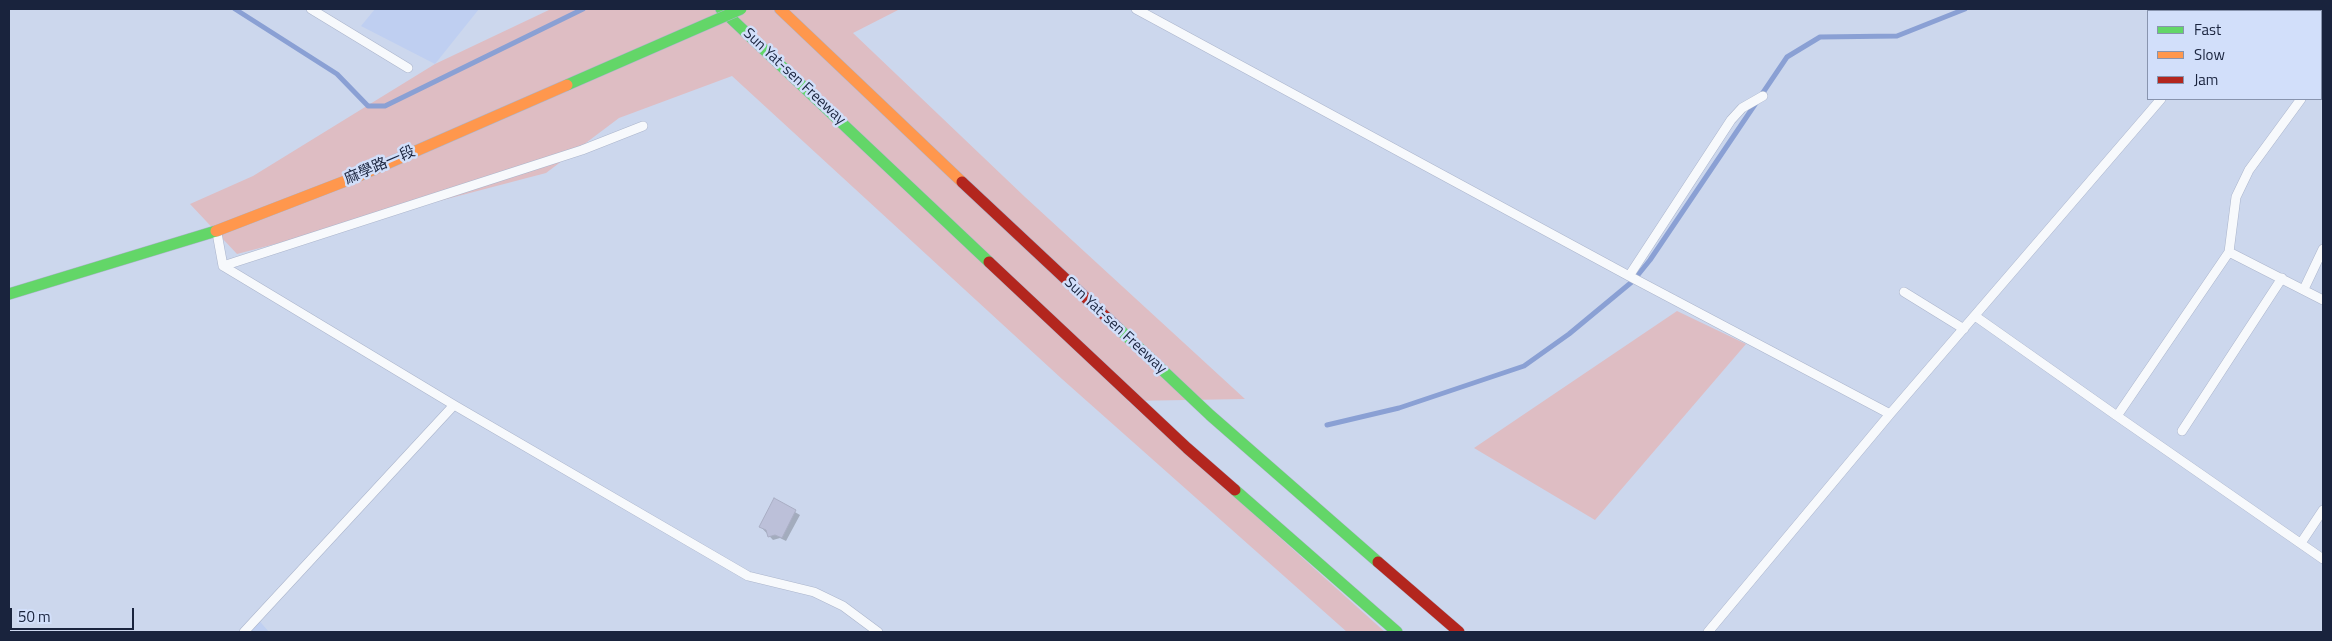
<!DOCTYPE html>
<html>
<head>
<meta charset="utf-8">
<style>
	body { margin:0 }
	#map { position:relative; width:2332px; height:641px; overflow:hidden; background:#ccd7ed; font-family:"Titillium Web",sans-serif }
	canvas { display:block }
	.frame { position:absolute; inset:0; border:10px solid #19233d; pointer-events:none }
	.legend { position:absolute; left:2147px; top:10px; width:175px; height:90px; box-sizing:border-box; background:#d2dffa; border:1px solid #8894ae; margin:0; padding:6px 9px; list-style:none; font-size:15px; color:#19233d }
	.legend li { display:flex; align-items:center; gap:10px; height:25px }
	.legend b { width:25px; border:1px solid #8894ae }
	.scale { position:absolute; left:10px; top:608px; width:124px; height:22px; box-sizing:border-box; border:2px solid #19233d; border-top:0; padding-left:6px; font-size:15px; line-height:18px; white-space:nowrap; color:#19233d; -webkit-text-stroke:4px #d2dffa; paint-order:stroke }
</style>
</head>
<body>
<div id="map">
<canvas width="2332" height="641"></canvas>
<div class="frame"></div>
<ul class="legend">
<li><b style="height:6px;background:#63d668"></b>Fast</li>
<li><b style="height:6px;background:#ff974d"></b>Slow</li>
<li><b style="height:6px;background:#b3261e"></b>Jam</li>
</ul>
<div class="scale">50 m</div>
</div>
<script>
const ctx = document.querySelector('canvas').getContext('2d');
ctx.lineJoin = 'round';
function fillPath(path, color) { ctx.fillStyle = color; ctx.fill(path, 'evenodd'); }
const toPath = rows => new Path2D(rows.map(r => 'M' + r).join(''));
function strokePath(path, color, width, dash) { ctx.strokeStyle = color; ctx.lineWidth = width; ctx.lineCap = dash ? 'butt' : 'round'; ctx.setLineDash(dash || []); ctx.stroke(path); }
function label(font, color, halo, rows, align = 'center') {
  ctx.font = font + ' "Titillium Web","Noto Sans TC",sans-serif'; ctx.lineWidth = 5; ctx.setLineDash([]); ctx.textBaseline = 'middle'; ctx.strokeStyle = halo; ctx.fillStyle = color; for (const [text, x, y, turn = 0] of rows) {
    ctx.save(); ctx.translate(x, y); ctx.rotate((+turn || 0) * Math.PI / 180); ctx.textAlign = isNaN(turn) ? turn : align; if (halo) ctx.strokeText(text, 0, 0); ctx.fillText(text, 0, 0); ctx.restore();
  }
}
const built = toPath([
	[375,9,479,9,435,64,361,26],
	[256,617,269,632,244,632]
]);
const green = toPath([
	[551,9,900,9,853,33,1025,197,1245,399,1128,401,1385,632,1347,632,1062,379,732,76,619,118,546,173,237,254,190,204,253,176,435,64],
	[1677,311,1746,344,1595,520,1474,448]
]);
const shadow = toPath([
	[774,500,800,515,786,541,780,538,773,540,760,526]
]);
const stream = toPath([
	[235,9,337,74,368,106,385,106,583,9],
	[1327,425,1399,408,1524,366,1569,334,1633,281,1650,260,1787,57,1820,37,1897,36,1965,9]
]);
const building = toPath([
	[774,498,796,510,782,538,775,535,768,537,766,530,759,527,774,498]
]);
const lane = toPath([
	[311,9,408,68],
	[1136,9,1629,276,1890,414],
	[2236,11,2238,9],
	[2321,75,2323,72],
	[2301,99,2249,170,2236,197,2229,252,2323,300],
	[217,233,223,266,454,405,748,576,814,592,843,606,878,632],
	[223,266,582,150,643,126],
	[1629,276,1731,120,1742,108,1763,96],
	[2304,289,2323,249],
	[1904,292,1964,329],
	[1975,316,2117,416,2229,252],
	[2117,416,2323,559],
	[2182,431,2282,278],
	[2301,543,2323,510],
	[244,632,454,405],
	[1708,632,1890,414,2161,99]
]);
const fast = toPath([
	[721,9,989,262],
	[9,294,216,231],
	[1118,328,1210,415,1378,562],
	[1235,490,1397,632]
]);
const slow = toPath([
	[780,9,962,182]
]);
const jam = toPath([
	[962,182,1118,328],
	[989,262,1187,448,1235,490],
	[1378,562,1459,632]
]);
const fastBridge = toPath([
	[567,85,741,9]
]);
const slowBridge = toPath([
	[216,231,361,175,567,85]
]);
const streetNames = [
	["Sun Yat-sen Freeway",794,77,43],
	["麻學路一段",380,166,-23],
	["Sun Yat-sen Freeway",1115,326,43]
];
fillPath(built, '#bfcff1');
fillPath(green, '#debdc3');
fillPath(shadow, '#0003');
strokePath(stream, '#8aa0d4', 5);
fillPath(building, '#bcc0d9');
strokePath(building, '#a9aec4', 1);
strokePath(lane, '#abb5cc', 10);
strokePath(fast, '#abb5cc', 12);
strokePath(slow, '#abb5cc', 12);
strokePath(jam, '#abb5cc', 12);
strokePath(lane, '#f7f9fc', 9);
strokePath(fast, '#63d668', 11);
strokePath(slow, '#ff974d', 11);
strokePath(jam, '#b3261e', 11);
strokePath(fastBridge, '#abb5cc', 12, []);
strokePath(slowBridge, '#abb5cc', 12, []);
strokePath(fastBridge, '#63d668', 11);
strokePath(slowBridge, '#ff974d', 11);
label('15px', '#19233d', '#d2dffa', streetNames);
</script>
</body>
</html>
